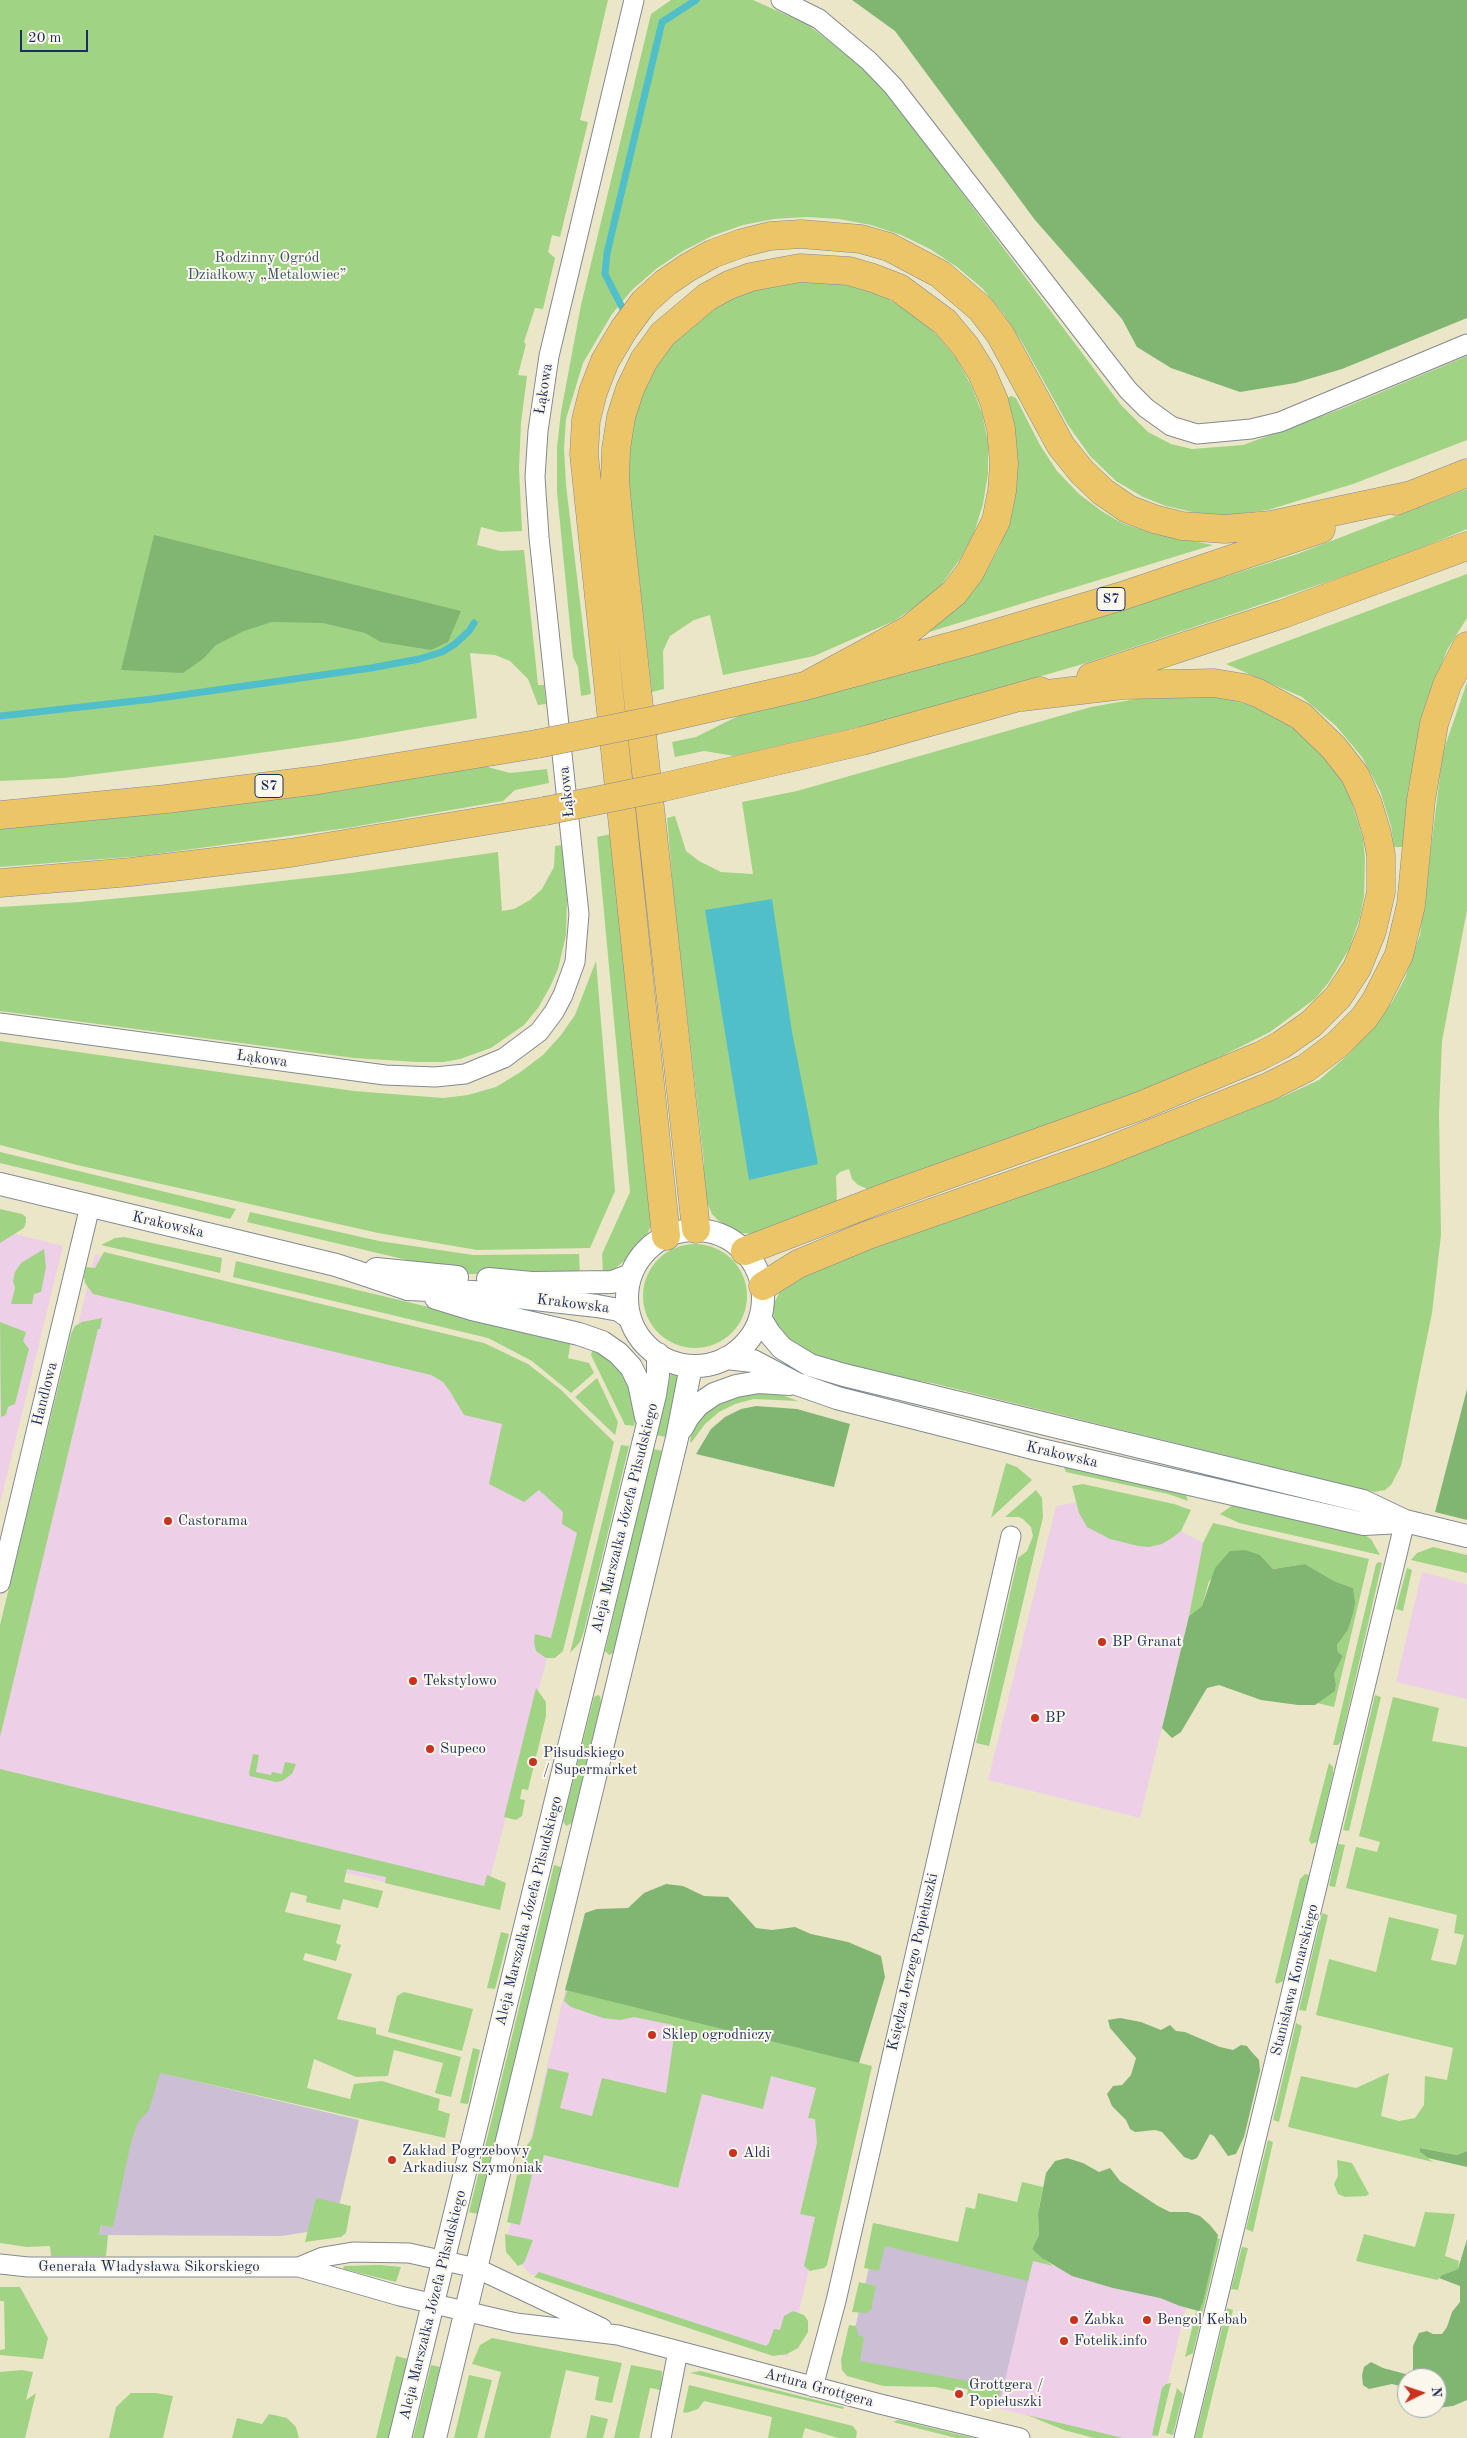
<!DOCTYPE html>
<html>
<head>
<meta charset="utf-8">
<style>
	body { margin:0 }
	#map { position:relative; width:1467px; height:2438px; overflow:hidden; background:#ebe6c8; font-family:"Old Standard TT",serif }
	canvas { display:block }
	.north { position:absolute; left:1397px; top:2368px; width:50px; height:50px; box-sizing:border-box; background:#fbf7ec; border:1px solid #a1a7b3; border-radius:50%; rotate:86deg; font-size:14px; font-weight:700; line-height:20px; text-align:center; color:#1b2f5e }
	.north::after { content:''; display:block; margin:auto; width:18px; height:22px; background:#c8321e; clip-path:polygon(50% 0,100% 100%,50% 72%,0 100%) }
	.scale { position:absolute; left:20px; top:30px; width:68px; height:22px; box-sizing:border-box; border:2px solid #1b2f5e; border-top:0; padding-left:6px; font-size:15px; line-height:18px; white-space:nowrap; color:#1b2f5e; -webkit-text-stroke:4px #fbf7ec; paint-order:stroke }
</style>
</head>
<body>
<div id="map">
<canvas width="1467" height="2438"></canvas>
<div class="north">N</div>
<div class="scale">20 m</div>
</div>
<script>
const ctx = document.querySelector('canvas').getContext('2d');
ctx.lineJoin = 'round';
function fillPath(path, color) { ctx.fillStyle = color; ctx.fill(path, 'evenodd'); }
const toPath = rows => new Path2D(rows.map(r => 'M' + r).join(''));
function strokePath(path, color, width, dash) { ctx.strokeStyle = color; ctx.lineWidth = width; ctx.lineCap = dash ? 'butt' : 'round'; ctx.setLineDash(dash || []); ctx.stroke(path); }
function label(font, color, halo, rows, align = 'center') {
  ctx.font = font + ' "Old Standard TT",serif'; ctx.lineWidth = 4; ctx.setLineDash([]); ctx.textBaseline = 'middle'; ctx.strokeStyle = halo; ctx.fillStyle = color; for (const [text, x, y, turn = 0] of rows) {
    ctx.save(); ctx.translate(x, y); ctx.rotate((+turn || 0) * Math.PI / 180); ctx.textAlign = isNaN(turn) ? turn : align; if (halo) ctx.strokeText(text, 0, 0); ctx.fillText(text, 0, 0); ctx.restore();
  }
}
const built = toPath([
	[0,1230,63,1246,0,1504],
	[95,1254,466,1354,603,1440,483,1906,197,1837,0,1786,0,1652],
	[1077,1502,1181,1531,1203,1543,1189,1616,1140,1818,988,1780,1056,1506],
	[1422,1572,1467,1584,1467,1699,1396,1682],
	[565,1990,859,2063,788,2357,530,2274,505,2247],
	[1033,2261,1188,2298,1155,2438,1119,2438,997,2408]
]);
const industrial = toPath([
	[140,2068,359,2120,334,2228,281,2236,99,2235],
	[879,2224,1033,2261,1001,2397,847,2363]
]);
const green = toPath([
	[0,0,608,0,580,120,588,122,560,237,552,235,548,252,555,258,543,309,535,308,524,342,526,344,518,375,527,376,521,423,519,468,522,531,500,532,481,527,477,545,500,551,524,550,538,685,544,685,546,704,538,705,528,679,510,661,495,655,470,653,477,718,344,741,224,758,64,778,0,781],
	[671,0,753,0,807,24,857,63,885,90,1121,405,1148,432,1171,444,1192,449,1243,445,1341,409,1467,356,1467,440,1353,484,1268,510,1220,516,1197,513,1166,506,1143,497,1116,481,1090,456,1068,425,1023,344,1003,313,982,288,957,267,930,249,901,235,871,225,839,219,807,217,774,219,743,225,712,236,683,251,656,269,632,290,612,314,583,363,566,419,564,448,566,485,591,694,581,696,578,667,573,657,557,492,557,447,561,412,581,305,651,14],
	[800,280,830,282,860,288,888,299,914,315,937,335,956,358,971,385,982,413,988,443,988,474,983,504,974,533,960,559,942,584,919,604,894,621,814,656,723,675,710,615,694,620,670,636,663,651,664,689,652,692,629,488,629,449,638,398,668,346,714,306,741,293],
	[1011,396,1016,398,1040,445,1057,471,1079,494,1103,512,1122,523,1151,533,1213,545,929,632,967,598,985,574,999,548,1009,520,1006,401,1007,398],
	[1467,489,1467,529,1394,559,1239,612,1083,664,897,718,734,756,704,751,675,757,672,742,696,737,746,712,907,673,1104,615,1297,554],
	[1467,574,1467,618,1447,650,1431,692,1408,789,1403,847,1394,847,1391,826,1380,791,1362,757,1336,726,1302,697,1226,664],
	[1467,682,1467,910,1442,1041,1439,1113,1441,1235,1432,1313,1401,1466,1391,1485,1385,1490,1374,1492,932,1383,851,1370,790,1346,775,1326,773,1313,774,1303,784,1284,891,1238,1202,1129,1284,1096,1319,1080,1349,1054,1377,1023,1392,1002,1405,978,1420,935,1443,752],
	[1199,694,1225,698,1259,708,1297,730,1316,746,1344,783,1352,803,1363,839,1365,858,1364,897,1360,917,1349,949,1329,982,1316,998,1270,1032,1214,1060,1124,1098,872,1191,858,1185,852,1179,849,1169,840,1172,836,1176,837,1204,760,1234,739,1233,719,1221,712,1214,702,1191,704,1163,674,900,667,818,675,816,686,851,699,861,721,872,753,874,742,802,797,791,1091,707,1147,697],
	[484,766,510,773,547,769,549,783,515,790,503,801,347,828,141,856,0,867,0,828,340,791],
	[611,834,652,1224,645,1238,627,1259,614,1269,603,1273,602,1254,630,1192,597,837],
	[563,845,567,899,566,935,558,969,550,987,538,1008,524,1025,491,1048,460,1059,444,1062,417,1062,354,1058,0,1011,0,907,80,902,194,891,351,873,498,852,502,911,514,909,530,900,542,889,554,867,555,846],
	[596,961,615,1191,590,1248,477,1250,378,1233,77,1165,0,1145,0,1041,354,1091,443,1098,468,1095,496,1087,519,1073,543,1055,561,1035,575,1015],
	[0,1152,236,1209,230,1219,0,1163],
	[0,1209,22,1214,26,1217,26,1222,24,1228,0,1243],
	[250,1212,379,1241,473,1255,579,1254,580,1274,466,1274,247,1222],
	[124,1237,222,1258,220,1273,101,1245,115,1238],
	'643 1296a52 52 0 1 1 104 0a52 52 0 1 1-104 0Z',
	[44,1249,46,1267,41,1292,34,1294,32,1304,11,1304,15,1288,13,1281,15,1272,21,1263],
	[104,1252,484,1343,528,1364,560,1389,614,1442,563,1651,555,1658,546,1658,536,1651,534,1642,535,1634,551,1638,577,1533,562,1524,563,1512,539,1490,524,1502,489,1484,502,1424,464,1415,449,1390,443,1382,431,1375,93,1294,85,1283,84,1277,86,1267,95,1268],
	[236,1261,571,1341,568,1358,589,1363,594,1373,571,1393,532,1361,488,1338,233,1277],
	[102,1318,100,1329,98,1329,0,1737,0,1625,71,1334,75,1326,82,1322],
	[0,1322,26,1332,23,1341,29,1349,15,1404,8,1407,6,1415,1,1417],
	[593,1347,604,1353,626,1375,636,1416,634,1426,625,1425,591,1355],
	[676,1370,680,1371,666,1437,656,1435,671,1373],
	[597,1378,618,1422,615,1435,575,1397],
	[774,1392,798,1401,754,1399,735,1404,719,1412,705,1424,691,1443,690,1441,692,1432,703,1414,735,1394],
	[621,1445,629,1446,584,1631,580,1642,570,1653],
	[653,1449,663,1451,613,1653,609,1655,605,1651],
	[1006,1463,1017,1467,1032,1480,991,1518],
	[1063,1465,1185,1493,1188,1501,1168,1494,1066,1472],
	[1083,1484,1174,1504,1191,1510,1181,1531,1172,1538,1162,1544,1149,1547,1138,1546,1110,1539,1087,1527,1079,1513,1072,1486],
	[1036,1490,1042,1498,1043,1517,989,1746,976,1743,1018,1558,1027,1551,1033,1536,1031,1527,1023,1519,1019,1517,1005,1517],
	[1233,1505,1360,1532,1371,1539,1380,1555,1239,1523,1220,1514],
	[1213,1523,1369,1559,1334,1707,1317,1703,1335,1690,1336,1685,1334,1674,1343,1656,1338,1652,1337,1645,1348,1630,1353,1614,1353,1588,1334,1581,1305,1564,1273,1569,1260,1555,1209,1581,1202,1606,1189,1616,1203,1543],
	[1433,1547,1467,1555,1467,1573,1411,1560,1417,1553],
	[1379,1562,1382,1563,1341,1741,1338,1745,1333,1745,1376,1564],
	[1407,1568,1412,1570,1403,1611,1396,1609],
	[536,1688,546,1702,546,1716,528,1790,522,1789,520,1799,525,1800,522,1816,516,1820,504,1817],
	[598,1695,600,1696,601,1702,572,1823,566,1826,563,1821,594,1697],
	[1375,1695,1381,1697,1349,1831,1343,1830],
	[1393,1697,1439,1708,1432,1741,1467,1747,1467,2151,1457,2155,1420,2148,1420,2152,1433,2162,1288,2127,1301,2076,1356,2088,1389,2073,1381,2116,1399,2121,1415,2118,1424,2105,1425,2076,1447,2080,1453,2048,1316,2015,1329,1959,1376,1972,1389,1917,1439,1929,1431,1960,1456,1965,1464,1935,1454,1933,1457,1915,1346,1888,1356,1847,1377,1852,1380,1842,1359,1836],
	[253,1754,259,1755,256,1772,271,1775,272,1772,282,1774,285,1762,296,1764,292,1774,282,1781,276,1782,250,1776,249,1773],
	[1329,1763,1333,1767,1333,1774,1317,1842,1311,1844,1309,1840],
	[0,1769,484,1886,487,1875,506,1883,500,1910,385,1883,386,1877,347,1869,344,1882,383,1891,378,1908,343,1899,340,1910,306,1902,307,1896,291,1892,285,1912,341,1925,336,1943,341,1945,336,1961,305,1953,303,1960,352,1974,337,2019,376,2028,376,2034,461,2057,451,2097,435,2093,443,2063,394,2050,388,2076,356,2077,314,2059,307,2088,350,2099,354,2084,382,2081,440,2099,438,2110,450,2114,445,2138,160,2073,149,2110,138,2122,131,2142,113,2227,101,2225,99,2235,108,2235,106,2256,51,2256,50,2246,27,2247,0,2243],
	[1338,1844,1345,1845,1335,1887,1329,1886],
	[554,1865,561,1867,559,1879,478,2214,469,2212],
	[1305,1874,1309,1875,1308,1880,1283,1981,1277,1984,1275,1982,1300,1879],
	[1322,1913,1328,1915,1306,2011,1299,2010],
	[501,1932,509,1934,495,1989,487,1988],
	[567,1990,872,2066,827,2265,824,2268,810,2271,804,2266,815,2217,800,2214,817,2143,815,2119,808,2118,816,2088,771,2076,763,2109,702,2094,678,2188,544,2155,541,2166,529,2164,524,2156,527,2145,532,2139,548,2068,569,2073,560,2108,592,2116,602,2078,666,2093,673,2043,673,2025,634,2017,620,2020,603,2018,571,2007,564,2001],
	[404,1992,473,2009,462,2051,388,2032,397,1996],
	[1296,2023,1302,2026,1279,2122,1273,2120],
	[473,2048,480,2050,468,2104,460,2103],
	[1268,2140,1273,2142,1253,2232,1246,2229],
	[1337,2160,1352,2163,1369,2194,1366,2196,1345,2197,1338,2194,1334,2184,1338,2176],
	[525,2173,532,2175,520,2225,507,2222,517,2175],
	[1022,2182,1043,2187,1038,2214,1039,2235,1032,2249,1053,2266,1033,2261,1028,2281,885,2246,879,2271,864,2268,873,2223,958,2242,966,2207,975,2209,978,2193,1017,2202],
	[316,2198,351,2206,346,2233,341,2237,305,2242],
	[1425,2212,1455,2214,1445,2256,1459,2261,1458,2269,1442,2275,1437,2280,1356,2261,1364,2234,1415,2247],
	[505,2234,533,2240,524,2263,518,2266,506,2252],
	[1214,2237,1220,2239,1193,2353,1185,2357],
	[1242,2247,1248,2248,1238,2290,1231,2289],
	[380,2265,401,2267,396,2282,343,2269,344,2266],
	[539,2272,766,2346,769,2343,774,2329,780,2330,784,2316,793,2311,804,2315,808,2321,808,2332,798,2348,787,2354,773,2356,534,2277],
	[859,2282,876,2286,871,2310,866,2313,852,2312],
	[0,2287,20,2287,48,2338,43,2359,0,2355,0,2350,5,2349,4,2301,0,2301],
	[1227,2308,1233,2310,1202,2438,1195,2438],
	[849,2325,856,2326,858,2335,864,2337,860,2361,1001,2387,998,2400,990,2401,967,2395,968,2389,956,2386,954,2391,935,2387,883,2386,847,2376,842,2370,841,2360],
	[492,2338,622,2363,612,2403,595,2400,599,2377,566,2370,550,2438,484,2438,501,2372,472,2364,480,2345],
	[396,2356,408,2359,389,2438,376,2438],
	[431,2365,440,2367,423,2438,413,2438],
	[631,2365,662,2371,661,2390,650,2388,639,2438,614,2438],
	[22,2370,33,2372,26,2400,36,2393,25,2438,0,2438,0,2372],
	[700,2371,844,2407,843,2409,690,2373],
	[469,2375,492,2380,477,2438,454,2438],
	[1171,2383,1158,2436,1152,2435,1162,2388,1166,2384],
	[689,2385,853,2426,857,2432,856,2438,838,2438,805,2428,802,2438,768,2438,772,2417,704,2401,698,2409,686,2413,683,2412],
	[1177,2388,1183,2394,1173,2435,1166,2433],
	[131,2393,156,2393,173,2396,163,2438,109,2438,116,2407],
	[269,2414,287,2418,296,2427,299,2438,232,2438,237,2418,262,2424],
	[591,2415,608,2419,603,2438,586,2438],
	[1027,2415,1123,2438,1094,2438,1064,2430],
	[898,2420,903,2421,973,2438,956,2438,893,2422]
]);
const forest = toPath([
	[852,0,1467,0,1467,318,1342,369,1295,383,1240,392,1171,368,1137,347,1122,319,1035,220,895,31],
	[154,535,315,575,461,611,448,642,431,650,381,642,365,633,323,623,272,622,244,631,216,645,203,659,183,673,121,670],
	[1467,1389,1467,1520,1435,1512],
	[756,1406,797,1409,850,1424,834,1487,696,1454,711,1429,725,1417,741,1409],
	[1245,1550,1260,1555,1273,1569,1305,1564,1334,1581,1353,1588,1355,1603,1353,1614,1348,1630,1337,1645,1338,1652,1343,1656,1334,1674,1336,1685,1335,1691,1315,1705,1298,1705,1261,1700,1219,1685,1207,1688,1181,1732,1172,1738,1162,1728,1189,1616,1202,1606,1215,1568,1230,1551],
	[666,1884,683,1886,704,1896,728,1897,756,1928,772,1930,795,1927,811,1934,848,1942,881,1956,885,1977,859,2063,565,1990,585,1913,597,1909,628,1908,644,1893],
	[1120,2018,1141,2022,1161,2030,1170,2025,1176,2031,1185,2032,1220,2047,1233,2050,1241,2045,1247,2046,1250,2050,1259,2060,1260,2071,1244,2137,1236,2154,1228,2156,1214,2136,1210,2134,1197,2158,1192,2160,1184,2157,1162,2132,1155,2130,1135,2132,1130,2129,1126,2120,1112,2106,1107,2094,1113,2086,1122,2085,1131,2075,1136,2058,1110,2028,1108,2020],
	[1420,2148,1457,2155,1467,2151,1467,2167,1428,2158,1420,2152],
	[1067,2158,1083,2163,1099,2172,1110,2168,1120,2181,1158,2206,1170,2212,1188,2212,1200,2216,1210,2225,1218,2235,1203,2302,1199,2311,1180,2306,1160,2298,1113,2288,1072,2276,1042,2258,1032,2249,1039,2235,1038,2214,1046,2173,1055,2161],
	[1467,2239,1467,2400,1453,2406,1437,2408,1437,2378,1407,2378,1407,2388,1392,2384,1369,2389,1363,2385,1362,2375,1364,2367,1371,2362,1383,2368,1413,2376,1413,2346,1419,2333,1427,2331,1433,2334,1442,2334,1447,2327,1452,2312,1460,2302,1460,2286,1439,2278,1442,2275,1458,2269]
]);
const water = toPath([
	[772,899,792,1032,818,1164,749,1180,705,910]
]);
const stream = toPath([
	[623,309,605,274,607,253,662,22,696,0],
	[0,716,153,699,371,668,419,659,442,652,455,644,469,631,474,623]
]);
const minor = toPath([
	[781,0,819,19,869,61,893,86,1128,390,1146,408,1171,426,1197,434,1251,429,1280,422,1467,344],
	[0,1023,385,1075,435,1077,465,1074,504,1058,539,1032,554,1012,563,995,575,962,579,914,539,537,535,477,538,431,549,356,634,0],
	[0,1583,90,1206],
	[0,2264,28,2267,299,2267,400,2296,516,2323,618,2335,880,2404,1020,2438],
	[299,2267,323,2257,353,2252,409,2253,476,2268,602,2328],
	[813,2387,836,2301,1011,1536],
	[661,2438,678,2351],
	[1184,2438,1405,1521]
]);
const tertiary = toPath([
	[0,1184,336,1265,408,1289,473,1292,597,1306,619,1310,630,1318],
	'627 1298a68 68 0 1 1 136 0a68 68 0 1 1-136 0Z',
	[376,1269,457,1277],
	[488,1279,532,1283,612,1282,631,1275],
	[436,1298,472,1309,579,1334,602,1342,618,1353,631,1367,639,1383,646,1417],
	[760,1318,770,1334,782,1348,810,1365,844,1375,1363,1501,1405,1521,1467,1536],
	[726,1358,753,1361,797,1384,837,1398,1037,1449,1364,1524,1402,1522],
	[682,1428,688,1417,698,1405,714,1394,736,1386,759,1382,790,1384],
	[400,2438,655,1395,658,1375,658,1354],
	[435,2438,677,1438,691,1366]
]);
const motorway = toPath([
	[1396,501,1467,473],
	[1091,677,1283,614,1467,546],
	[656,720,805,686,967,642,1122,596,1321,529],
	[664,787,862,741,1040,691],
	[0,815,166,799,318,780,537,744],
	[0,883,131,872,290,853,545,811],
	[696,1229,619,524,615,481,616,449,621,417,630,389,644,360,663,334,707,297,729,285,751,277,800,268,849,271,873,278,899,288,945,322,966,347,982,373,994,401,1001,429,1004,464,1002,491,996,521,970,572,954,593,910,629,805,686],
	[666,1236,584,454,586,420,593,392,605,361,624,329,644,302,665,283,687,268,712,254,742,243,770,236,801,234,861,239,889,247,940,274,981,309,1000,334,1061,446,1082,472,1103,492,1128,509,1154,519,1182,526,1225,529,1271,525,1412,495],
	[745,1251,894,1194,1140,1106,1260,1056,1281,1045,1311,1024,1338,997,1357,968,1372,931,1381,892,1381,855,1377,834,1368,804,1355,775,1334,748,1301,716,1258,693,1244,688,1214,683,1123,685,1022,697],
	[763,1286,798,1264,868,1235,1100,1154,1268,1087,1306,1068,1338,1044,1364,1018,1375,1002,1399,955,1411,905,1421,800,1434,724,1447,685,1467,646]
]);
const motorwayBridge = toPath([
	[537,744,656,720],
	[545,811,664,787]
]);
const markers = [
	[168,1521,5,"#c8321e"],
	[1102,1642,5,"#c8321e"],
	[413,1681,5,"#c8321e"],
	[1035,1718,5,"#c8321e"],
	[430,1749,5,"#c8321e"],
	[533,1762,5,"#c8321e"],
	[652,2035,5,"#c8321e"],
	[733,2153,5,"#c8321e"],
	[392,2160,5,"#c8321e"],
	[1074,2320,5,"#c8321e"],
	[1147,2320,5,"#c8321e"],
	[1064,2341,5,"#c8321e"],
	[959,2394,5,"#c8321e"]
];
const shields = [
	[1111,599,28],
	[269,786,28]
];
const shieldNames = [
	["S7",1111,599],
	["S7",269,786]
];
const parkNames = [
	["Rodzinny Ogród",267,258],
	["Działkowy „Metalowiec”",267,275]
];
const streetNames = [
	["Łąkowa",544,389,-81],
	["Łąkowa",567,792,-96],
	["Łąkowa",262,1059,8],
	["Krakowska",168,1225,13],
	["Krakowska",573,1304,7],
	["Handlowa",45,1394,-76],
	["Krakowska",1062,1455,13],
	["Aleja Marszałka Józefa Piłsudskiego",625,1518,-76],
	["Aleja Marszałka Józefa Piłsudskiego",529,1911,-76],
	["Księdza Jerzego Popiełuszki",913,1962,-77],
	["Stanisława Konarskiego",1295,1980,-76],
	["Generała Władysława Sikorskiego",149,2267],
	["Aleja Marszałka Józefa Piłsudskiego",433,2305,-76],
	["Artura Grottgera",819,2388,15]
];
const poiNames = [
	["Castorama",178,1521],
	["BP Granat",1112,1642],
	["Tekstylowo",423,1681],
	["BP",1045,1718],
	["Supeco",440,1749],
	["Piłsudskiego",543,1753],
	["/ Supermarket",543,1770],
	["Sklep ogrodniczy",662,2035],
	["Zakład Pogrzebowy",402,2151],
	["Arkadiusz Szymoniak",402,2168],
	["Aldi",743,2153],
	["Żabka",1084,2320],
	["Bengol Kebab",1157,2320],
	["Fotelik.info",1074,2341],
	["Grottgera /",969,2385],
	["Popiełuszki",969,2402]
];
fillPath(built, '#edd0e8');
fillPath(industrial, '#ccbed4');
fillPath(green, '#a0d484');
fillPath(forest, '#80b672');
fillPath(water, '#51bfc9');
strokePath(stream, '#51bfc9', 7);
strokePath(minor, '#838a93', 21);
strokePath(tertiary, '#838a93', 24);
strokePath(motorway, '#838a93', 29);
strokePath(minor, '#fff', 19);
strokePath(tertiary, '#fff', 22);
strokePath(motorway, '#edc569', 28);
strokePath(motorwayBridge, '#838a93', 29, []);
strokePath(motorwayBridge, '#edc569', 28);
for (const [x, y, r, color] of markers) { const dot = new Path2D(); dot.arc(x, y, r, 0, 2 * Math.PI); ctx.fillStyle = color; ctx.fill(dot); strokePath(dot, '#fbf7ec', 2); }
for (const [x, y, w] of shields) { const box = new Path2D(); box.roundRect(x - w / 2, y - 11.5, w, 23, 4); ctx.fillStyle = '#fbf7ec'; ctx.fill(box); strokePath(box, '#1b2f5e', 1); }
label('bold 14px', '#1b2f5e', null, shieldNames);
label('15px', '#3c5868', '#fbf7ec', parkNames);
label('15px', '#1b2f5e', '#fbf7ec', streetNames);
label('15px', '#1b2f5e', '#fbf7ec', poiNames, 'left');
</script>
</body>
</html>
